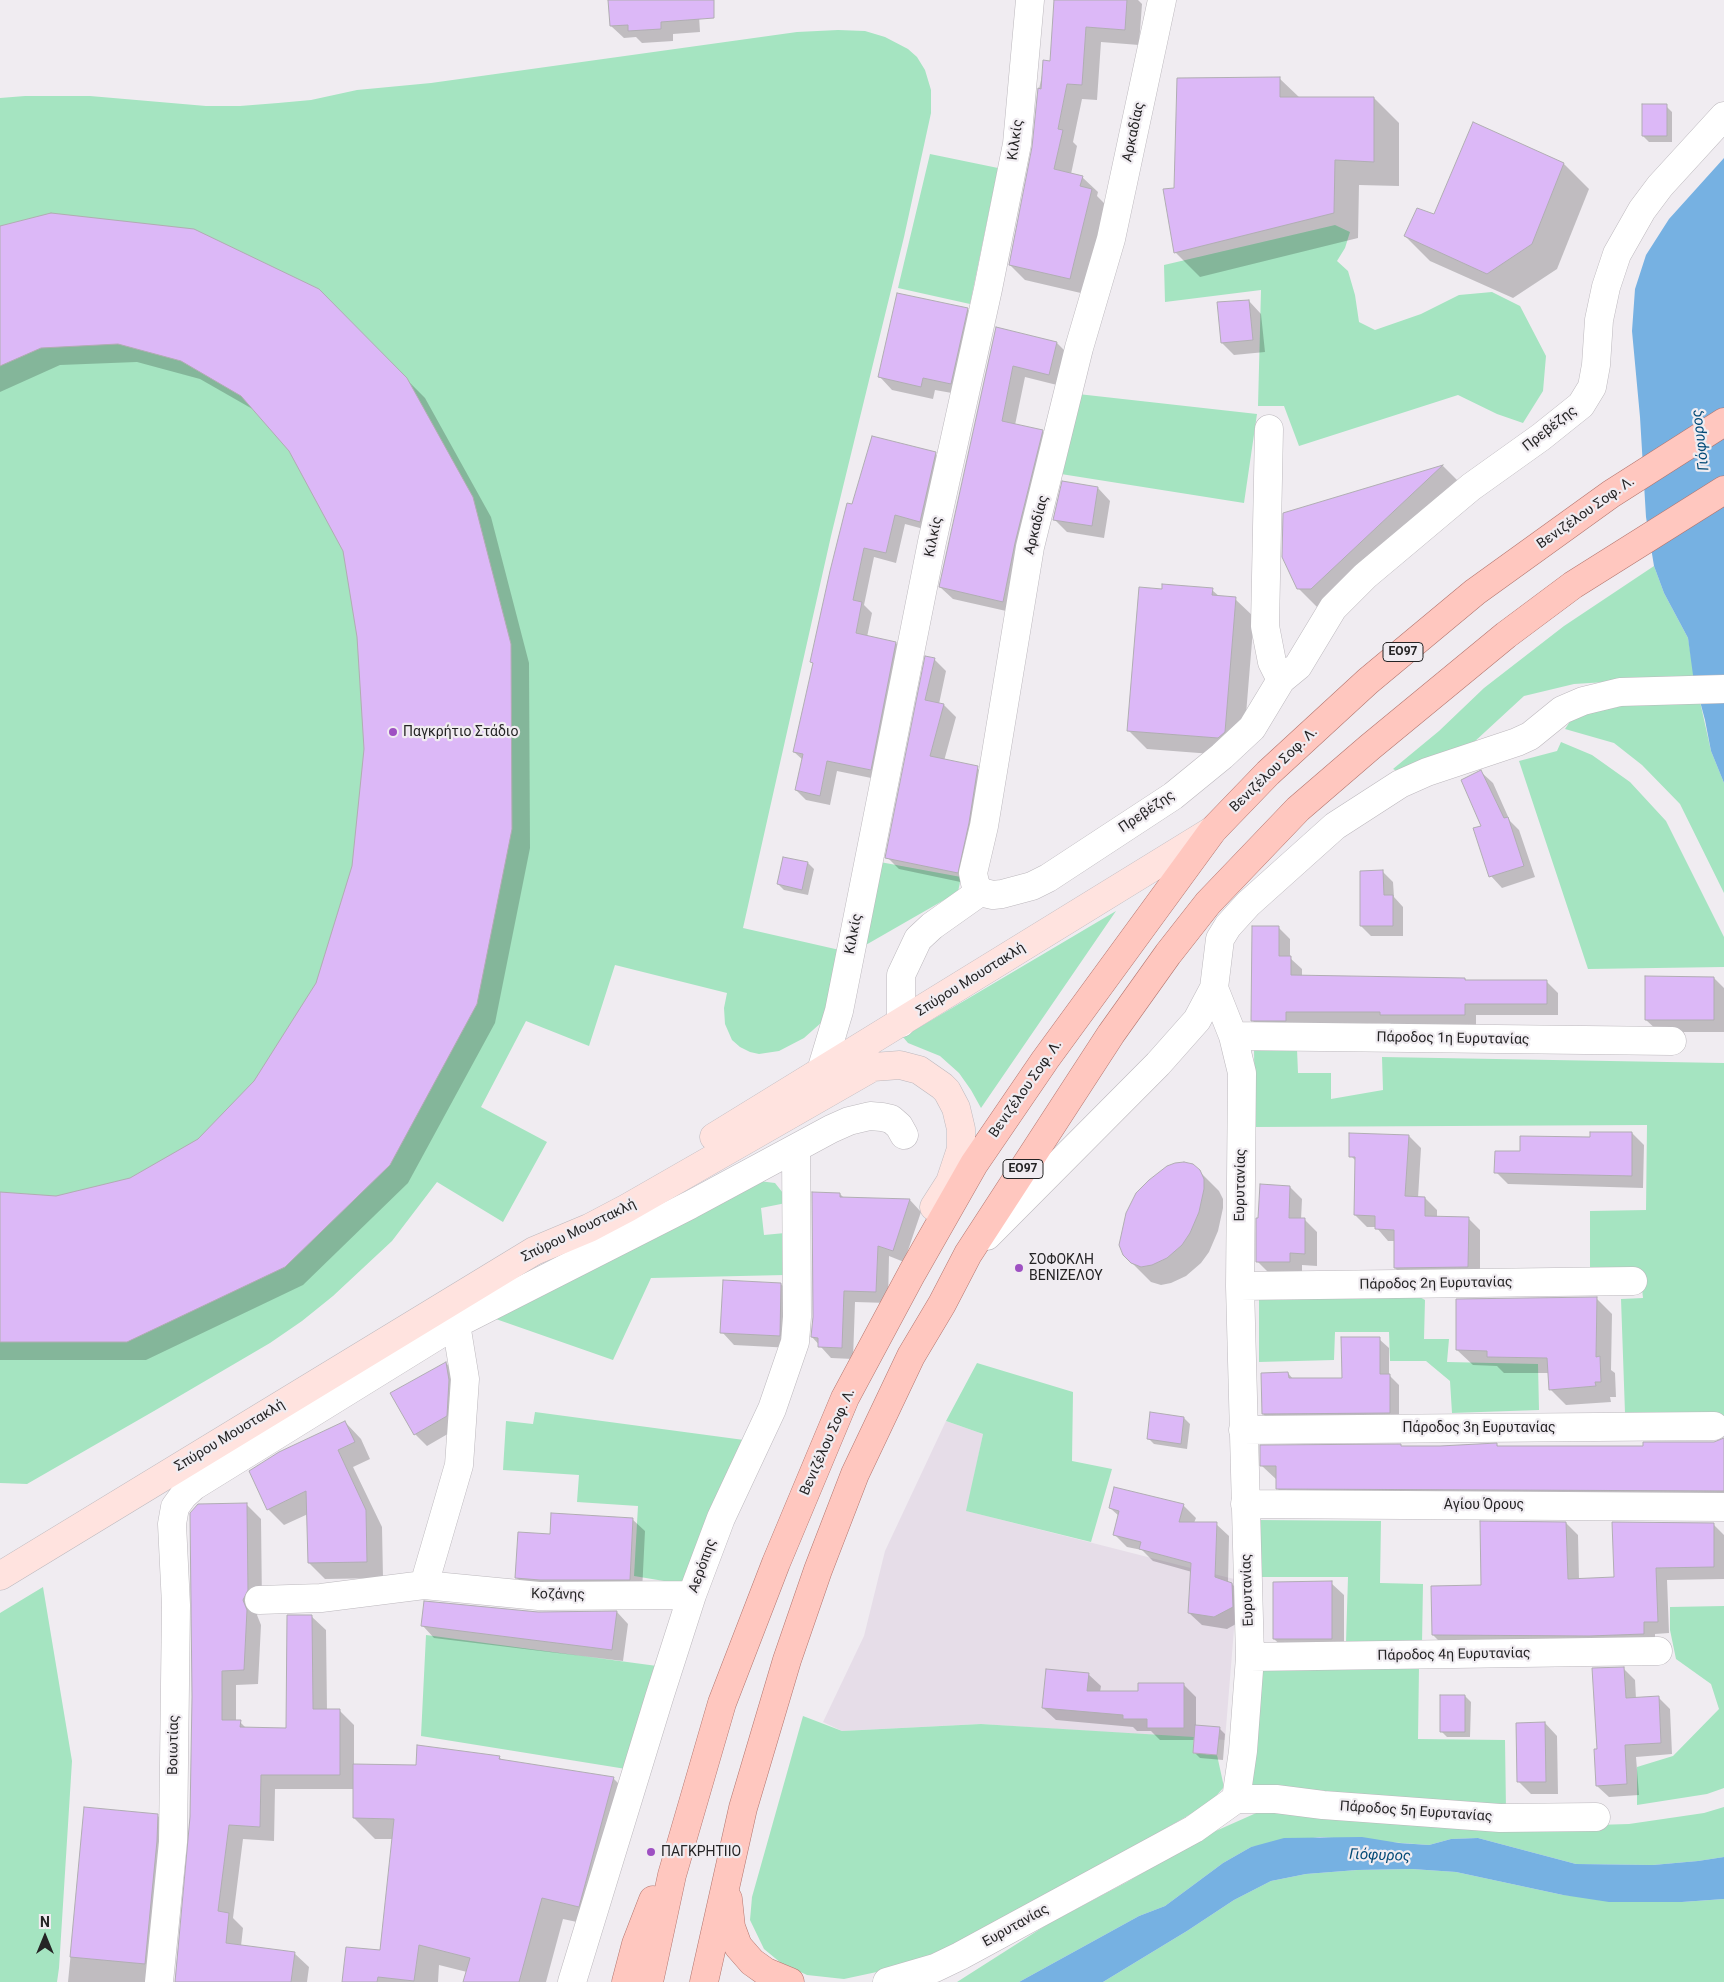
<!DOCTYPE html>
<html>
<head>
<meta charset="utf-8">
<style>
	body { margin:0 }
	#map { position:relative; width:1724px; height:1982px; overflow:hidden; background:#f0ecf1; font-family:Roboto,sans-serif }
	canvas { display:block }
	.north { position:absolute; left:20px; top:1912px; width:50px; height:50px; -webkit-text-stroke:4px #f0ecf1; paint-order:stroke; rotate:0deg; font-size:14px; font-weight:700; line-height:20px; text-align:center; color:#252425 }
	.north::after { content:''; display:block; margin:auto; width:18px; height:22px; background:#252425; clip-path:polygon(50% 0,100% 100%,50% 72%,0 100%) }
</style>
</head>
<body>
<div id="map">
<canvas width="1724" height="1982"></canvas>
<div class="north">N</div>
</div>
<script>
const ctx = document.querySelector('canvas').getContext('2d');
ctx.lineJoin = 'round';
function fillPath(path, color) { ctx.fillStyle = color; ctx.fill(path, 'evenodd'); }
const toPath = rows => new Path2D(rows.map(r => 'M' + r).join(''));
function strokePath(path, color, width, dash) { ctx.strokeStyle = color; ctx.lineWidth = width; ctx.lineCap = dash ? 'butt' : 'round'; ctx.setLineDash(dash || []); ctx.stroke(path); }
function label(font, color, halo, rows, align = 'center') {
  ctx.font = font + ' Roboto,sans-serif'; ctx.lineWidth = 4.5; ctx.setLineDash([]); ctx.textBaseline = 'middle'; ctx.strokeStyle = halo; ctx.fillStyle = color; for (const [text, x, y, turn = 0] of rows) {
    ctx.save(); ctx.translate(x, y); ctx.rotate((+turn || 0) * Math.PI / 180); ctx.textAlign = isNaN(turn) ? turn : align; if (halo) ctx.strokeText(text, 0, 0); ctx.fillText(text, 0, 0); ctx.restore();
  }
}
const built = toPath([
	[946,1421,983,1434,967,1511,1238,1580,1225,1740,981,1724,842,1731,823,1722,864,1636,885,1551]
]);
const green = toPath([
	[838,30,865,31,885,37,908,49,917,57,925,70,931,90,931,113,904,237,831,536,743,928,844,951,822,1022,804,1038,779,1051,759,1054,750,1052,740,1047,732,1040,725,1024,724,1008,727,993,615,965,589,1046,526,1021,481,1107,547,1142,503,1222,437,1182,392,1241,333,1296,302,1321,270,1343,154,1411,27,1484,0,1483,0,98,25,96,90,96,206,106,240,106,278,103,311,100,357,90,431,83,797,32],
	[930,154,998,168,970,304,898,288],
	[1335,225,1350,232,1345,248,1337,261,1348,271,1355,295,1359,322,1375,330,1421,314,1459,295,1492,292,1520,306,1546,356,1543,391,1523,423,1497,414,1458,395,1299,446,1284,406,1258,406,1261,290,1165,302,1164,265],
	[1078,394,1257,414,1244,503,1061,474],
	[1654,566,1664,593,1688,638,1695,680,1653,679,1574,684,1524,696,1473,743,1399,772,1393,769,1439,731,1484,688,1564,626],
	[1699,697,1711,751,1724,783,1724,893,1680,804,1642,765,1614,743,1565,729,1573,717,1644,701],
	[1561,742,1592,755,1630,782,1666,821,1724,937,1724,967,1588,969,1519,761,1557,751],
	[880,862,961,877,958,892,864,946],
	[1116,911,981,1108,971,1090,959,1073,940,1056,908,1043,903,1037],
	[1254,1047,1297,1049,1298,1073,1331,1073,1331,1099,1383,1090,1382,1057,1724,1063,1724,1418,1625,1413,1621,1299,1643,1298,1640,1271,1590,1271,1590,1211,1646,1210,1647,1125,1255,1127],
	[759,1181,775,1183,783,1193,786,1203,761,1208,764,1235,785,1233,785,1275,651,1278,613,1360,493,1318],
	[1418,1296,1425,1300,1424,1339,1449,1339,1447,1362,1538,1364,1539,1410,1452,1413,1450,1381,1426,1361,1390,1361,1389,1332,1335,1332,1334,1360,1259,1362,1259,1300],
	[977,1363,1073,1392,1072,1461,1112,1469,1091,1542,966,1511,983,1434,946,1421],
	[535,1412,744,1440,682,1584,634,1576,638,1506,577,1502,579,1475,503,1470,506,1421,533,1424],
	[1258,1520,1381,1521,1380,1583,1423,1584,1422,1644,1346,1643,1348,1577,1261,1577],
	[43,1587,72,1761,59,1968,57,1982,0,1982,0,1613],
	[1724,1606,1724,1788,1707,1794,1637,1805,1637,1767,1673,1756,1719,1709,1711,1684,1676,1659,1670,1630,1670,1607],
	[426,1635,657,1666,626,1769,421,1736],
	[1259,1666,1419,1667,1418,1739,1505,1740,1506,1811,1252,1789],
	[803,1716,842,1731,981,1724,1194,1737,1193,1753,1217,1755,1224,1787,1210,1803,948,1953,900,1967,844,1979,807,1975,781,1963,764,1949,750,1920,752,1897],
	[1724,1807,1724,1857,1698,1861,1653,1865,1576,1864,1478,1838,1451,1839,1429,1845,1320,1837,1251,1847,1223,1863,1165,1906,1139,1916,1019,1982,957,1982,1048,1924,1127,1882,1209,1834,1263,1810,1530,1827,1629,1824,1704,1813],
	[1412,1869,1456,1872,1563,1895,1682,1902,1724,1899,1724,1982,1103,1982,1187,1931,1234,1900,1271,1881,1306,1874,1357,1870]
]);
const water = toPath([
	[1724,158,1724,783,1711,751,1705,720,1693,675,1688,638,1664,593,1654,566,1646,517,1640,417,1632,331,1635,289,1646,255,1669,219],
	[1362,1837,1399,1843,1429,1845,1451,1839,1478,1838,1576,1864,1653,1865,1698,1861,1724,1857,1724,1899,1682,1902,1609,1902,1563,1895,1456,1872,1412,1869,1357,1870,1306,1874,1271,1881,1234,1900,1187,1931,1103,1982,1019,1982,1139,1916,1165,1906,1223,1863,1251,1847,1284,1838]
]);
const shadow = toPath([
	[609,0,698,0,700,32,673,34,673,41,642,43,636,37,624,38,611,26],
	[1055,0,1138,0,1142,4,1139,45,1101,42,1097,100,1082,99,1073,142,1077,146,1071,174,1082,177,1098,192,1097,196,1106,205,1085,294,1025,280,1010,265,1034,147,1039,89,1045,62,1052,62],
	[1279,78,1300,98,1374,98,1399,123,1399,186,1359,185,1358,238,1200,277,1175,252,1175,189],
	[1666,106,1672,112,1672,142,1649,142,1643,136],
	[1564,164,1589,189,1557,269,1513,298,1430,261,1405,236,1435,216],
	[0,227,318,290,425,398,491,517,529,663,530,848,495,1023,408,1183,303,1285,146,1360,0,1360,0,1193,56,1198,130,1179,199,1140,255,1082,317,983,353,866,365,749,359,637,344,550,290,450,256,411,200,379,137,362,60,365,0,392],
	[1249,301,1261,314,1265,352,1234,355,1222,343],
	[967,309,980,322,963,395,935,390,933,399,892,390,880,377],
	[997,328,1057,343,1069,355,1061,386,1025,377,1015,425,1042,431,1054,443,1015,613,953,599,940,587],
	[935,454,946,464,931,531,905,524,896,563,874,557,864,605,872,613,867,637,896,643,906,653,881,780,837,771,830,805,806,800,796,790,803,760,794,752,814,664,812,662,853,506],
	[1443,466,1461,484,1330,607,1317,607,1298,588,1284,514],
	[1098,488,1110,501,1104,538,1067,532,1054,519],
	[1163,590,1212,590,1220,597,1235,599,1254,617,1243,751,1238,756,1147,749,1128,730],
	[934,659,946,671,939,704,944,705,956,717,944,761,977,768,990,780,970,884,899,869,887,857],
	[1481,772,1493,783,1510,821,1519,830,1535,877,1502,888,1491,876,1483,826],
	[808,863,814,869,808,895,784,890,778,884],
	[1383,872,1393,882,1394,897,1403,907,1403,936,1371,936,1361,926],
	[1279,928,1290,939,1290,958,1302,969,1302,977,1465,979,1467,981,1546,981,1558,993,1558,1015,1476,1015,1476,1026,1393,1026,1390,1023,1297,1023,1264,1032,1252,1020],
	[1714,978,1724,988,1724,1032,1659,1032,1646,1020],
	[1632,1133,1644,1145,1643,1188,1508,1184,1496,1172,1521,1152,1591,1138],
	[1409,1136,1421,1148,1418,1198,1425,1198,1437,1210,1437,1217,1468,1218,1480,1230,1480,1279,1407,1280,1395,1268,1396,1241,1388,1241,1376,1227,1367,1227,1355,1215,1356,1161,1351,1156],
	[1199,1171,1219,1191,1223,1199,1223,1208,1218,1231,1209,1252,1201,1263,1186,1276,1171,1283,1161,1285,1151,1282,1124,1255],
	[1290,1187,1302,1199,1301,1220,1305,1220,1317,1232,1317,1266,1302,1265,1302,1274,1270,1274,1257,1261],
	[840,1194,844,1198,910,1200,921,1212,904,1262,889,1256,888,1303,855,1302,853,1359,831,1358,812,1337],
	[781,1284,793,1296,792,1348,734,1345,722,1332],
	[1596,1298,1612,1314,1611,1370,1615,1373,1616,1397,1610,1397,1611,1402,1566,1405,1550,1389,1549,1373,1504,1373,1497,1366,1473,1365,1457,1350],
	[1379,1339,1389,1348,1389,1375,1399,1385,1399,1422,1272,1423,1263,1414,1288,1373,1293,1379,1343,1379],
	[446,1363,458,1375,458,1428,427,1446,415,1434],
	[1151,1413,1184,1418,1190,1424,1187,1449,1154,1444,1148,1438],
	[345,1422,361,1439,370,1459,353,1467,382,1527,383,1578,325,1579,309,1563,308,1514,284,1525,268,1509],
	[1724,1440,1724,1505,1291,1502,1277,1488,1277,1480,1262,1466,1401,1446,1402,1447,1497,1445,1499,1448,1644,1447,1714,1443],
	[247,1505,261,1519,262,1605,257,1615,261,1625,258,1684,236,1685,236,1721,240,1722,247,1729,287,1729,311,1616,326,1630,327,1711,340,1711,354,1725,354,1765,417,1766,499,1757,503,1761,613,1778,634,1799,600,1927,563,1919,546,1982,465,1982,467,1972,439,1965,438,1982,343,1982,381,1952,393,1839,375,1839,354,1818,354,1789,275,1789,274,1841,243,1839,233,1918,243,1928,241,1946,294,1953,309,1967,307,1982,176,1982],
	[1183,1505,1196,1518,1194,1523,1216,1524,1229,1536,1228,1582,1232,1584,1244,1596,1245,1619,1227,1629,1202,1625,1189,1613,1192,1572,1153,1561,1142,1550,1127,1547,1114,1534,1119,1516,1110,1508],
	[632,1519,645,1531,642,1592,529,1590,517,1578,551,1535],
	[1566,1523,1578,1535,1579,1580,1615,1578,1713,1524,1724,1535,1724,1579,1667,1580,1669,1633,1655,1634,1655,1645,1445,1647,1433,1635,1482,1587],
	[1331,1583,1344,1595,1344,1651,1287,1651,1274,1639],
	[617,1612,628,1624,623,1661,434,1638,423,1626,538,1613],
	[1623,1668,1635,1680,1636,1699,1658,1697,1670,1709,1672,1754,1636,1757,1639,1795,1609,1797,1597,1786,1598,1750],
	[1088,1674,1101,1686,1100,1692,1139,1692,1184,1685,1196,1697,1196,1726,1219,1728,1225,1734,1223,1760,1200,1758,1194,1752,1195,1740,1160,1740,1151,1731,1137,1731,1133,1727,1056,1720,1043,1708],
	[1465,1696,1471,1702,1470,1737,1447,1737,1441,1731],
	[1545,1723,1557,1736,1558,1794,1531,1794,1518,1781],
	[85,1808,157,1815,172,1830,159,1982,68,1982]
]);
const building = toPath([
	[608,0,714,0,714,18,661,22,661,29,628,31,628,25,610,26,608,0],
	[1054,0,1127,0,1125,30,1086,27,1082,85,1067,84,1058,129,1063,130,1054,169,1083,176,1080,186,1092,189,1070,279,1009,265,1032,147,1038,88,1041,89,1043,60,1050,61,1054,0],
	[1280,77,1280,97,1374,97,1374,162,1335,160,1334,213,1174,253,1163,189,1174,188,1177,78,1280,77],
	[1642,104,1667,104,1667,136,1642,136,1642,104],
	[1473,122,1564,163,1532,244,1487,274,1404,236,1417,208,1434,214,1473,122],
	[51,213,194,229,319,289,407,378,473,497,511,644,512,829,477,1004,390,1165,285,1267,127,1342,0,1342,0,1192,56,1196,130,1178,198,1139,254,1081,316,983,352,866,364,749,357,637,343,551,289,451,241,396,181,361,118,344,41,348,0,366,0,226,51,213],
	[897,293,968,308,951,384,923,378,921,387,878,377,897,293],
	[1249,300,1253,340,1221,343,1217,302,1249,300],
	[996,327,1057,342,1049,375,1013,366,1002,421,1043,430,1015,543,1003,602,939,587,996,327],
	[872,436,936,452,920,522,895,515,886,553,864,548,853,600,862,602,856,633,896,642,871,770,827,761,820,796,795,790,803,754,793,752,813,663,810,662,830,571,847,503,852,504,872,436],
	[1443,465,1311,589,1297,589,1282,557,1283,513,1443,465],
	[1062,481,1098,487,1092,526,1053,520,1062,481],
	[1162,584,1213,588,1212,595,1236,597,1225,732,1218,738,1127,731,1139,587,1162,589,1162,584],
	[925,656,935,658,925,700,944,704,930,756,978,766,969,823,958,873,885,858,925,656],
	[1481,770,1504,818,1508,817,1524,866,1489,877,1473,828,1481,826,1461,780,1481,770],
	[783,857,808,862,802,890,777,884,783,857],
	[1383,870,1384,895,1393,895,1393,926,1360,926,1360,871,1383,870],
	[1252,926,1279,926,1279,956,1291,956,1291,975,1465,978,1465,980,1547,980,1547,1004,1465,1004,1465,1015,1380,1015,1380,1012,1286,1012,1286,1021,1251,1021,1252,926],
	[1645,976,1714,977,1714,1020,1645,1020,1645,976],
	[1590,1132,1632,1132,1632,1176,1494,1173,1495,1151,1520,1151,1520,1136,1590,1137,1590,1132],
	[1349,1133,1409,1135,1405,1196,1425,1197,1425,1216,1469,1217,1468,1267,1394,1268,1394,1230,1375,1229,1375,1216,1354,1215,1355,1157,1349,1157,1349,1133],
	[1184,1162,1193,1164,1200,1170,1204,1179,1204,1189,1199,1212,1190,1233,1182,1245,1167,1258,1152,1265,1141,1267,1131,1263,1123,1255,1119,1245,1126,1213,1136,1193,1149,1180,1167,1166,1175,1163,1184,1162],
	[1260,1184,1290,1186,1289,1218,1305,1218,1305,1254,1290,1253,1290,1262,1256,1262,1256,1218,1258,1218,1260,1184],
	[812,1192,840,1193,840,1197,910,1199,893,1251,878,1246,876,1292,844,1291,842,1348,818,1347,818,1338,811,1337,813,1317,812,1192],
	[723,1280,781,1283,780,1336,720,1333,723,1280],
	[1597,1297,1596,1357,1600,1356,1601,1382,1595,1382,1596,1386,1549,1390,1547,1358,1487,1357,1487,1351,1456,1350,1456,1299,1597,1297],
	[1341,1337,1380,1337,1380,1374,1390,1374,1390,1413,1262,1414,1261,1373,1288,1372,1289,1378,1342,1378,1341,1337],
	[446,1362,449,1380,447,1416,414,1435,390,1393,446,1362],
	[1150,1412,1184,1417,1181,1444,1147,1439,1150,1412],
	[345,1421,355,1442,338,1450,366,1510,367,1562,308,1563,306,1491,267,1510,249,1471,279,1452,345,1421],
	[1724,1438,1724,1491,1276,1489,1276,1466,1260,1466,1260,1445,1401,1444,1401,1446,1440,1446,1497,1443,1497,1446,1643,1446,1643,1442,1714,1442,1724,1438],
	[1114,1487,1184,1504,1179,1522,1217,1522,1215,1577,1232,1583,1233,1607,1214,1617,1188,1613,1191,1563,1139,1549,1141,1542,1113,1535,1119,1511,1109,1508,1114,1487],
	[247,1503,248,1590,243,1600,247,1610,244,1670,222,1671,222,1720,241,1720,240,1727,286,1728,287,1615,312,1615,313,1704,313,1709,340,1709,340,1775,261,1775,260,1827,229,1825,218,1911,229,1913,226,1943,295,1952,291,1982,175,1982,190,1817,192,1697,190,1513,198,1504,247,1503],
	[551,1513,633,1518,630,1580,540,1580,515,1578,518,1532,550,1534,551,1513],
	[1480,1521,1566,1522,1568,1579,1614,1577,1612,1522,1714,1523,1714,1567,1656,1568,1658,1622,1644,1622,1644,1634,1589,1636,1432,1635,1431,1586,1481,1585,1480,1521],
	[1332,1581,1332,1639,1273,1639,1273,1582,1332,1581],
	[424,1601,538,1612,617,1611,612,1650,421,1626,424,1601],
	[1624,1667,1626,1698,1659,1696,1661,1743,1625,1745,1627,1784,1596,1786,1594,1749,1597,1749,1592,1668,1624,1667],
	[1046,1669,1089,1673,1087,1691,1138,1691,1138,1683,1184,1683,1184,1728,1147,1728,1147,1719,1123,1719,1123,1715,1042,1708,1046,1669],
	[1440,1695,1465,1695,1465,1732,1440,1732,1440,1695],
	[1545,1722,1546,1782,1517,1782,1516,1723,1545,1722],
	[1195,1725,1220,1727,1217,1755,1193,1753,1195,1725],
	[417,1745,500,1756,499,1759,614,1777,579,1907,542,1898,519,1982,463,1982,470,1958,419,1945,414,1981,378,1977,377,1982,342,1982,346,1947,380,1950,394,1819,353,1818,353,1764,416,1765,417,1745],
	[84,1807,158,1814,157,1841,145,1964,70,1957,84,1807]
]);
const minor = toPath([
	[1269,429,1265,626,1272,662,1281,680],
	[980,892,993,895,1002,894,1032,886,1048,878,1173,796,1222,756,1252,728,1281,680,1298,666,1333,608,1365,576,1471,487,1541,437,1581,405,1592,387,1596,365,1599,320,1606,287,1617,254,1642,210,1660,186,1724,116],
	[901,1023,901,975,918,939,932,926,980,892,975,883,973,873,984,826,1030,547,1079,348,1111,239,1162,0],
	[1233,1036,1672,1041],
	[821,1071,839,1011,932,542,988,289,1017,144,1030,0],
	[987,1236,1158,1064,1197,1020,1214,988,1220,939,1228,926,1248,904,1335,826,1400,784,1427,772,1517,742,1530,736,1562,710,1583,701,1620,692,1724,689],
	[1240,1286,1633,1281],
	[1243,1430,1714,1426],
	[1245,1504,1724,1507],
	[424,1585,459,1465,465,1379,456,1324],
	[259,1600,321,1598,424,1585,539,1596,692,1595],
	[1250,1657,1658,1651],
	[1236,1799,1276,1799,1323,1805,1500,1818,1596,1817],
	[159,1982,173,1842,176,1605,172,1524,175,1507,183,1496,194,1486,456,1324,690,1205,831,1129,849,1121,870,1116,882,1117,891,1119,899,1126,904,1135],
	[572,1982,659,1698,692,1595,721,1518,772,1409,795,1342,797,1317,796,1148],
	[887,1982,935,1968,960,1956,1194,1829,1236,1799,1243,1751,1250,1657,1240,1286,1242,1073,1233,1036,1214,988]
]);
const secondary = toPath([
	[714,1137,1213,830],
	[0,1576,534,1251,589,1228,627,1208,873,1067,900,1065,919,1070,942,1086,947,1091,956,1108,961,1129,961,1149,950,1182,934,1207]
]);
const primary = toPath([
	[728,1899,731,1927,738,1946,752,1962,766,1972,790,1982],
	[626,1982,636,1944,653,1900],
	[649,1982,672,1875,722,1703,776,1563,845,1398,912,1273,974,1164,1045,1060,1213,830,1268,773,1368,681,1475,592,1611,494,1724,422],
	[704,1982,743,1808,787,1660,818,1570,855,1474,911,1356,942,1304,968,1254,1111,1034,1168,954,1208,903,1298,809,1370,747,1506,635,1573,585,1724,490]
]);
const markers = [
	[393,732,5,"#9e50c2"],
	[1019,1268,5,"#9e50c2"],
	[651,1852,5,"#9e50c2"]
];
const shields = [
	[1403,652,40],
	[1023,1169,40]
];
const shieldNames = [
	["ΕΟ97",1403,652],
	["ΕΟ97",1023,1169]
];
const streetNames = [
	["Αρκαδίας",1134,132,-78],
	["Κιλκίς",1016,140,-82],
	["Πρεβέζης",1550,429,-38],
	["Βενιζέλου Σοφ. Λ.",1586,513,-35],
	["Αρκαδίας",1037,525,-76],
	["Κιλκίς",934,537,-78],
	["Βενιζέλου Σοφ. Λ.",1274,770,-44],
	["Πρεβέζης",1147,812,-34],
	["Κιλκίς",854,934,-79],
	["Σπύρου Μουστακλή",971,980,-32],
	["Πάροδος 1η Ευρυτανίας",1453,1039,1],
	["Βενιζέλου Σοφ. Λ.",1026,1089,-55],
	["Ευρυτανίας",1241,1185,-89],
	["Σπύρου Μουστακλή",579,1231,-26],
	["Πάροδος 2η Ευρυτανίας",1436,1284,-1],
	["Πάροδος 3η Ευρυτανίας",1479,1428],
	["Σπύρου Μουστακλή",230,1436,-31],
	["Βενιζέλου Σοφ. Λ.",828,1442,-66],
	["Αγίου Όρους",1484,1505],
	["Αερόπης",703,1566,-70],
	["Ευρυτανίας",1248,1590,-92],
	["Κοζάνης",558,1595,1],
	["Πάροδος 4η Ευρυτανίας",1454,1655,-1],
	["Βοιωτίας",174,1745,-89],
	["Πάροδος 5η Ευρυτανίας",1416,1812,4],
	["Ευρυτανίας",1016,1926,-29]
];
const poiNames = [
	["Παγκρήτιο Στάδιο",403,732],
	["ΣΟΦΟΚΛΗ",1029,1260],
	["ΒΕΝΙΖΕΛΟΥ",1029,1276],
	["ΠΑΓΚΡΗΤΙΙΟ",661,1852]
];
const waterNames = [
	["Γιόφυρος",1701,440,-97],
	["Γιόφυρος",1380,1856,2]
];
fillPath(built, '#e6dde8');
fillPath(green, '#a5e4c1');
fillPath(water, '#76b1e2');
fillPath(shadow, '#0003');
fillPath(building, '#dcb8f7');
strokePath(building, '#b0adb2', 1);
strokePath(minor, '#bcb8bd', 29);
strokePath(secondary, '#bcb8bd', 29);
strokePath(primary, '#b3756e', 29);
strokePath(minor, '#fff', 28);
strokePath(secondary, '#ffe3df', 28);
strokePath(primary, '#ffc7bf', 28);
for (const [x, y, r, color] of markers) { const dot = new Path2D(); dot.arc(x, y, r, 0, 2 * Math.PI); ctx.fillStyle = color; ctx.fill(dot); strokePath(dot, '#f0ecf1', 2); }
for (const [x, y, w] of shields) { const box = new Path2D(); box.roundRect(x - w / 2, y - 9.5, w, 19, 4); ctx.fillStyle = '#f0ecf1'; ctx.fill(box); strokePath(box, '#252425', 1); }
label('bold 12px', '#252425', null, shieldNames);
label('14px', '#252425', '#f0ecf1', streetNames);
label('14px', '#252425', '#f0ecf1', poiNames, 'left');
label('italic 15px', '#004976', '#f0ecf1', waterNames);
</script>
</body>
</html>
